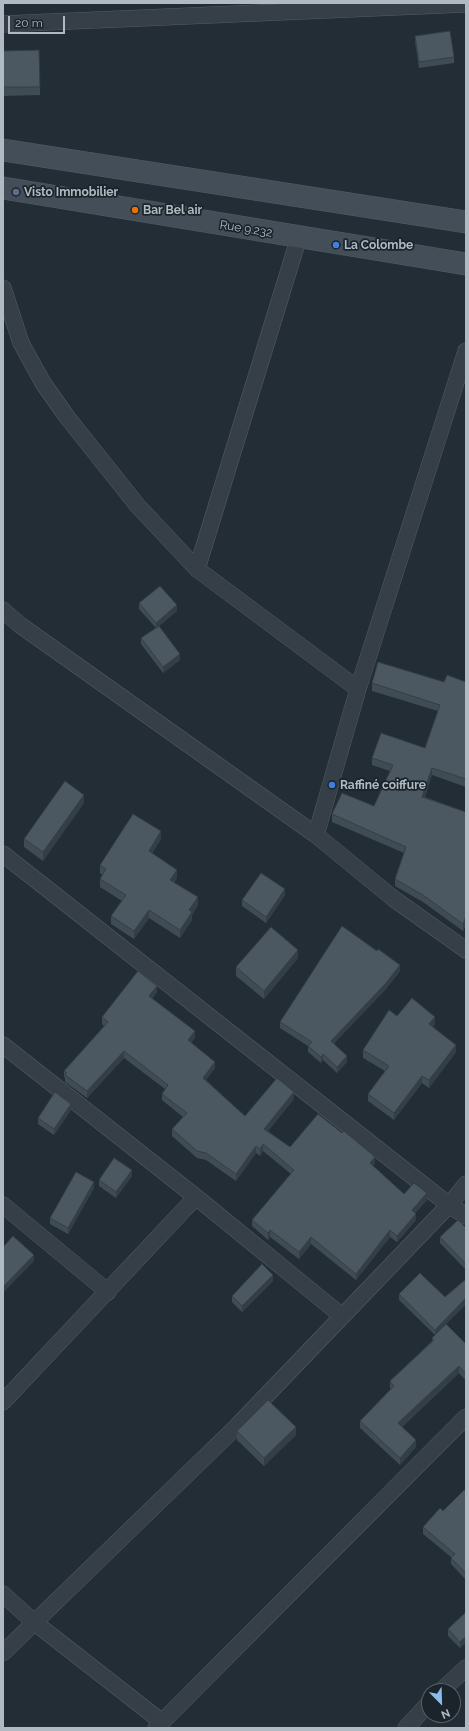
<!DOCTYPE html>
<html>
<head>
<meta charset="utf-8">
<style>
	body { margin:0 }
	#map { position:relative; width:469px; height:1731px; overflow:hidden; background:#222d36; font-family:Raleway,sans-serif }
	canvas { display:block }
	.frame { position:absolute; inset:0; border:4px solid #b0bac3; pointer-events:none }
	.north { position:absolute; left:421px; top:1683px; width:40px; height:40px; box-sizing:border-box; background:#1b242b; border:1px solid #576068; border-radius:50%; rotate:157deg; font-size:11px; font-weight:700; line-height:16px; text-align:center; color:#b0bac3 }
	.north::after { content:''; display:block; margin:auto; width:14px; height:18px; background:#8bbcee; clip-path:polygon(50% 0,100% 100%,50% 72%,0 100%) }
	.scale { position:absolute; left:8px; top:16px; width:57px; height:18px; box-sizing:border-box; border:2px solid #b0bac3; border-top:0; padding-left:5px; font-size:12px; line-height:14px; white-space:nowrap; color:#b0bac3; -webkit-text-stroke:3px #1b242b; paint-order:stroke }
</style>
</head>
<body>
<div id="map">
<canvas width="469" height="1731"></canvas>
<div class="frame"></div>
<div class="north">N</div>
<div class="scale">20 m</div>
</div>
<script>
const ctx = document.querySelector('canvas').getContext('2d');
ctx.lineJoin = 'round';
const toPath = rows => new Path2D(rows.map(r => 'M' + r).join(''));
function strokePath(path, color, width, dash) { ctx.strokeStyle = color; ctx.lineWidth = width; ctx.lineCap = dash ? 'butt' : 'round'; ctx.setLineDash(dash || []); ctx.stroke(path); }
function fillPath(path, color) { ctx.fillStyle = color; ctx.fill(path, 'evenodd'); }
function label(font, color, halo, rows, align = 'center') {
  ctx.font = font + ' Raleway,sans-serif'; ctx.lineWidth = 3.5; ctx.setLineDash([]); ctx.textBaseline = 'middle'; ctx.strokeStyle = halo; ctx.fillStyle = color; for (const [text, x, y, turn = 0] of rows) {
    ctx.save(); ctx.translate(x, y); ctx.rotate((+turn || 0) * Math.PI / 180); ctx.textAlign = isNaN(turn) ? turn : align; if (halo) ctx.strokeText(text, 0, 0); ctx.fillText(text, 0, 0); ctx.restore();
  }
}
const street = toPath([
	[3,24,466,4],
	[3,288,21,343,43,383,67,417,137,505,197,569,358,689],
	[197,569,299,237],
	[3,610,20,625,316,835,394,899,466,950],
	[316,835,358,689,466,351],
	[3,854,449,1205,466,1216],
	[3,1045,196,1197,342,1316],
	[3,1205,108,1292],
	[3,1402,196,1197],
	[3,1594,34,1622,162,1722],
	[3,1653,237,1426,449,1205,466,1184],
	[441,1691,466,1668],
	[156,1728,466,1417],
	[406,1728,429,1703]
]);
const secondary = toPath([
	[3,150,466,222],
	[3,188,466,264]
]);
const wall = toPath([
	[415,36,454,57,454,63,419,68,415,42],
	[3,51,40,87,40,95,3,96],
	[139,603,177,611,159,626,180,660,163,673,141,644,141,638,156,628,139,609],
	[444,682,466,682,466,787,432,775,425,797,466,812,466,924,463,931,423,902,395,886,395,879,404,853,332,822,332,814,374,806,390,771,372,765,372,758,425,748,438,711,372,691,372,683],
	[84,803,43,861,24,847,24,839],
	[161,839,152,853,177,878,174,882,198,905,192,915,192,920,180,938,149,918,134,939,111,924,111,916,122,901,100,887,100,879,102,875,100,873,100,865],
	[285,895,266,923,242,906,242,900],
	[298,958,264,999,236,976,236,967],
	[400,971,386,989,334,1043,347,1062,337,1073,323,1060,321,1063,308,1052,308,1046,280,1028,280,1022],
	[157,992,152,999,195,1038,191,1043,215,1068,206,1080,245,1116,294,1099,268,1131,290,1147,375,1163,373,1166,404,1194,427,1200,415,1213,416,1220,397,1242,390,1237,356,1280,311,1244,299,1259,270,1237,268,1240,252,1226,252,1220,291,1174,263,1151,260,1156,256,1153,236,1181,206,1160,197,1158,172,1136,172,1129,183,1117,162,1100,162,1094,165,1089,124,1058,87,1098,65,1082,65,1078,64,1077,64,1071,104,1026,102,1024,102,1017],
	[397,1016,435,1024,433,1027,456,1052,429,1088,422,1083,394,1120,368,1101,368,1094,385,1071,363,1058,363,1050],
	[71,1110,54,1135,38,1124,38,1118],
	[132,1176,116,1198,99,1186,99,1180],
	[94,1188,68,1234,50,1224,50,1218],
	[466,1228,466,1270,440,1243,440,1237],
	[466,1279,466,1304,446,1324,466,1344,466,1381,459,1373,402,1427,416,1447,400,1465,360,1428,360,1421,391,1389,390,1388,390,1381,432,1341,432,1338,435,1335,399,1300,399,1294,445,1297],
	[273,1281,242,1312,232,1302,232,1296],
	[237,1431,296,1435,264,1466,237,1440],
	[466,1491,466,1580,451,1564,451,1557,423,1534,423,1527],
	[466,1612,466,1642,460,1648,448,1636,448,1629]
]);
const shadedWall = toPath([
	[177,605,177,611,156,629,156,623],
	[180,654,180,660,163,673,163,667],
	[432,768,432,775,422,804,422,797],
	[84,795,84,803,43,861,43,852],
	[161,831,161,839,149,859,149,851],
	[177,870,177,878,170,888,170,880],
	[285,889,285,895,266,923,266,917],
	[198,897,198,905,192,915,192,920,180,938,180,930,189,910],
	[149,910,149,918,134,939,134,931],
	[466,916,466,924,463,931,463,924],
	[298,950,298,958,264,999,264,991],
	[400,965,400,971,386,989,331,1047,331,1041],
	[157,986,157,992,149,1003,149,996],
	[435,1017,435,1024,429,1031,429,1024],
	[195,1031,195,1038,188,1047,188,1040],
	[456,1045,456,1052,429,1088,429,1080],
	[124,1051,124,1058,87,1098,87,1091],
	[323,1054,323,1060,321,1063,321,1057],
	[347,1056,347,1062,337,1073,337,1067],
	[215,1062,215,1068,203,1084,203,1078],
	[422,1076,422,1083,394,1120,394,1113],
	[294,1092,294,1099,264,1136,264,1129],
	[71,1104,71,1110,54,1135,54,1129],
	[263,1144,263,1151,260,1156,260,1149],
	[256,1146,256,1153,236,1181,236,1174],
	[375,1157,375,1163,370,1170,370,1163],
	[132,1170,132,1176,116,1198,116,1192],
	[94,1182,94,1188,68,1234,68,1228],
	[427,1193,427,1200,412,1217,412,1210],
	[416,1214,416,1220,397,1242,397,1236],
	[270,1230,270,1237,268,1240,268,1233],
	[390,1230,390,1237,356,1280,356,1274],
	[311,1237,311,1244,299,1259,299,1252],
	[34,1255,34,1261,3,1293,3,1287],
	[273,1275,273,1281,242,1312,242,1306],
	[466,1298,466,1304,435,1335,435,1330],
	[459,1366,459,1373,398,1430,398,1423],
	[296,1427,296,1435,264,1466,264,1458],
	[416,1440,416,1447,400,1465,400,1458],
	[466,1636,466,1642,460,1648,460,1642]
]);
const building = toPath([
	[450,31,454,57,419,62,415,36,450,31],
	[39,50,40,87,3,87,3,51,39,50],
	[160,586,177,605,156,623,139,603,160,586],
	[159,626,180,654,163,667,141,638,159,626],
	[378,662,444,682,447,675,466,682,466,779,432,768,422,797,466,812,466,916,463,924,423,895,395,879,406,847,332,814,342,793,374,806,393,765,372,758,381,733,425,748,440,705,372,683,378,662],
	[65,781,84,795,43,852,24,839,65,781],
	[133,814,161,831,149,851,177,870,170,880,198,897,189,910,192,912,180,930,149,910,134,931,111,916,126,895,100,879,106,869,100,865,133,814],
	[261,873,285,889,266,917,242,900,261,873],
	[342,926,377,951,378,949,400,965,386,983,331,1041,347,1056,337,1067,323,1054,321,1057,308,1046,312,1042,280,1022,342,926],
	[271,927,298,950,264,991,236,967,271,927],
	[138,971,157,986,149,996,195,1031,188,1040,215,1062,203,1078,245,1116,277,1078,294,1092,264,1129,290,1147,318,1114,342,1133,344,1131,375,1157,370,1163,404,1194,414,1183,427,1193,412,1210,416,1214,397,1236,390,1230,356,1274,311,1237,299,1252,270,1230,268,1233,252,1220,294,1170,263,1144,260,1149,256,1146,236,1174,206,1153,197,1151,172,1129,187,1113,162,1094,168,1085,124,1051,87,1091,65,1075,67,1073,64,1071,108,1022,102,1017,138,971],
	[412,998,435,1017,429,1024,456,1045,429,1080,422,1076,394,1113,368,1094,389,1066,363,1050,389,1010,397,1016,412,998],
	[55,1092,71,1104,54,1129,38,1118,55,1092],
	[114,1158,132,1170,116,1192,99,1180,114,1158],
	[76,1172,94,1182,68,1228,50,1218,76,1172],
	[458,1220,466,1228,466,1264,440,1237,458,1220],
	[13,1236,34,1255,3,1287,3,1247,13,1236],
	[262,1264,273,1275,242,1306,232,1296,262,1264],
	[420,1273,445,1297,466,1279,466,1298,435,1330,399,1294,420,1273],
	[446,1324,466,1344,466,1374,459,1366,398,1423,416,1440,400,1458,360,1421,394,1386,390,1381,434,1340,432,1338,446,1324],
	[268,1400,296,1427,264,1458,237,1431,268,1400],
	[464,1490,466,1491,466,1573,451,1558,455,1554,423,1527,440,1508,443,1511,464,1490],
	[466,1612,466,1636,460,1642,448,1629,466,1612]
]);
const markers = [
	[16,192,4,"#5c6f8a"],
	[135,210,4,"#e8710a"],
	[336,245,4,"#3f7fe0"],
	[332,785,4,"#3f7fe0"]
];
const poiNames = [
	["Visto Immobilier",24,192],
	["Bar Bel air",143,210],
	["La Colombe",344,245],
	["Raffiné coiffure",340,785]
];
const streetNames = [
	["Rue 9.232",246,229,9]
];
strokePath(street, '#535d64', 17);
strokePath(secondary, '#535d64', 23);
strokePath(street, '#363f47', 16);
strokePath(secondary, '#444e59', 22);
fillPath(wall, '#404c54');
fillPath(shadedWall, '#343e45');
fillPath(building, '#4b5862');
strokePath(building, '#343e45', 1);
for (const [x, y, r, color] of markers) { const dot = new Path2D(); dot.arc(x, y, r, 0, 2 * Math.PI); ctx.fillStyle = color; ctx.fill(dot); strokePath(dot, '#1b242b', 1.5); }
label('bold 12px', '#b0bac3', '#1b242b', poiNames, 'left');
label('12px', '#b0bac3', '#1b242b', streetNames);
</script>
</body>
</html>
